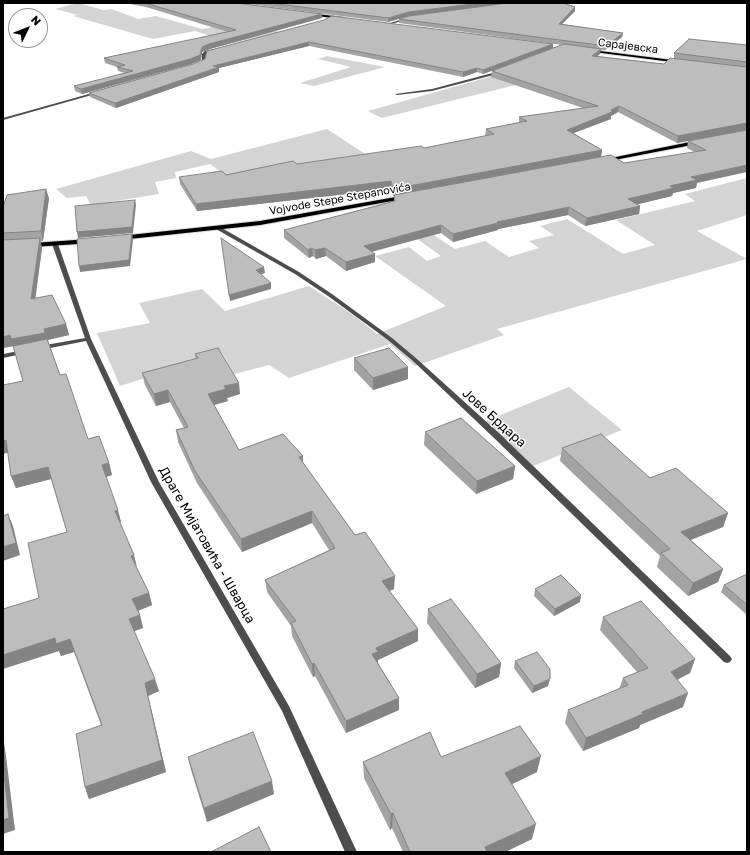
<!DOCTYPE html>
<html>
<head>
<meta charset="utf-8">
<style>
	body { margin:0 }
	#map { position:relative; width:750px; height:855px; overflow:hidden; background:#fff; font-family:"Golos Text",sans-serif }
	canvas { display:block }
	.frame { position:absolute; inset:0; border:4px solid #000; pointer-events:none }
	.north { position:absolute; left:8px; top:8px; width:40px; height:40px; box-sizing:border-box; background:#fff; border:1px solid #999; border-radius:50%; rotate:47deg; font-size:11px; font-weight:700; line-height:16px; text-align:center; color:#000 }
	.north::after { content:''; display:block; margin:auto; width:14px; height:18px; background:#000; clip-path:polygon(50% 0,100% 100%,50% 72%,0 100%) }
</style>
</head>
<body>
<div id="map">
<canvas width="750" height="855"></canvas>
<div class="frame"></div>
<div class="north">N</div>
</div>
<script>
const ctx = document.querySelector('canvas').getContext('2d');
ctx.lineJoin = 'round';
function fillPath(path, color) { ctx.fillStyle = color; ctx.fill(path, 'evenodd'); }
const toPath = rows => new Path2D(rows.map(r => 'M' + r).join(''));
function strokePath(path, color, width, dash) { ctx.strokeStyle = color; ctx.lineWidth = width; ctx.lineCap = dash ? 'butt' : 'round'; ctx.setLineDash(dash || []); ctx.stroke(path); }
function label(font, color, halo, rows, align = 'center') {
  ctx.font = font + ' "Golos Text",sans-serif'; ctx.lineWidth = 3; ctx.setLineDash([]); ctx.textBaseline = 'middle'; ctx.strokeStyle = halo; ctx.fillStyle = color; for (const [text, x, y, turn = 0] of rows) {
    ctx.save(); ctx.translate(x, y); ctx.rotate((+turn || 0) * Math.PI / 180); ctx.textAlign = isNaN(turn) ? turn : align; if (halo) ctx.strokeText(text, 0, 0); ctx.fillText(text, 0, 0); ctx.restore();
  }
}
const green = toPath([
	[78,3,103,10,112,9,138,19,156,16,202,29,233,23,264,28,279,32,233,43,195,31,153,39,73,16,78,15,55,9],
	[327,56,385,67,314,86,300,83,351,67,318,59],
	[507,72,536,80,382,118,368,111],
	[327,129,370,157,230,179,210,164,175,172,176,178,155,182,159,194,91,205,86,196,67,198,56,189,191,151,211,159],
	[747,178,747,215,697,231,747,259,497,329,504,335,415,366,390,344,289,378,269,365,234,374,222,353,120,386,97,333,150,323,139,303,202,289,225,311,309,286,352,314,377,334,446,306,375,256,409,247,427,261,441,256,416,238,432,234,455,249,485,241,509,257,539,248,529,241,554,235,540,226,567,219,623,254,655,245,616,220,695,201,685,194],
	[569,387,622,430,533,466,486,421]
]);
const minor = toPath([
	[406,18,408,19,388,25,387,24,406,18],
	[215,49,216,51,207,53,206,54,205,62,196,65,196,63,202,61,202,54,205,51,215,49],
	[500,71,501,73,432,91,397,95,395,94,432,89,500,71],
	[96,92,99,93,3,120,3,118,96,92],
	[216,227,220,227,299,272,332,294,392,338,417,359,500,434,730,656,732,659,730,662,727,663,724,662,494,438,413,361,388,340,328,296,295,274,216,229,216,227],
	[55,242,58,244,91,339,159,482,289,706,357,852,345,852,282,711,151,482,86,341,40,350,37,348,40,346,85,338,52,244,55,242],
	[24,350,26,351,27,352,26,353,3,358,3,354,24,350]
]);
const major = toPath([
	[309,13,342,17,344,18,342,19,308,15,309,13],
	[584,49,680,61,682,62,680,63,586,51,584,49],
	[700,140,702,141,702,143,604,162,601,160,700,140],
	[407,195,410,197,409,198,260,225,120,240,116,238,120,236,260,221,407,195],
	[90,239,93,239,93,243,3,249,3,245,90,239]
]);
const wall = toPath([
	[125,3,236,3,322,18,210,49,202,52,201,60,191,64,82,94,75,91,74,86,125,73,118,71,117,67,105,63,104,58,228,32,146,7],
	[241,3,563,3,575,7,575,11,562,24,623,33,622,37,605,50,600,50,600,54,597,56,664,64,674,58,674,53,747,45,747,130,677,143,618,112,611,116,611,119,573,133,602,150,601,157,624,163,695,152,687,148,688,141,747,130,697,183,696,188,673,193,672,196,637,204,640,206,639,214,585,226,568,215,498,229,498,230,453,242,441,233,371,251,375,262,346,271,326,256,316,259,313,256,309,258,284,238,284,230,394,201,394,196,393,196,391,189,197,211,180,184,179,177,226,175,297,164,424,148,485,136,486,129,519,123,519,117,583,108,491,77,492,71,562,45,399,23,399,19,475,7,409,16,388,22],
	[324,20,553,44,553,48,483,74,477,72,463,77,309,46,219,68,219,72,116,108,90,97,89,93,193,64],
	[49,198,43,241,40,241,42,248,35,298,66,324,69,335,48,340,60,375,88,439,109,463,112,475,106,477,121,522,120,523,136,567,149,593,152,605,138,611,140,615,143,628,134,631,159,691,148,696,166,772,89,799,85,787,101,725,74,652,61,656,39,598,67,532,51,479,16,488,11,476,23,381,13,346,3,348,3,207],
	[195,354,240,394,227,398,228,401,214,405,239,450,303,456,303,464,394,589,390,591,418,629,418,641,378,660,378,663,399,698,399,710,346,733,315,676,313,677,292,636,291,626,267,592,265,580,329,550,312,523,242,552,197,483,178,442,176,430,184,428,170,402,156,406,145,385,142,373,196,359],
	[354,358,408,379,373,390,354,370],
	[425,432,515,466,513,479,476,494,424,445],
	[562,448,650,478,728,513,723,527,691,540,723,569,718,582,688,596,657,567,660,556,560,461],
	[747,574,747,615,721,592,724,585],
	[535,589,580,602,554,616,534,596],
	[428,609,501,663,499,677,475,688,427,623],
	[603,617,695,659,690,673,677,680,683,707,640,725,639,728,583,751,565,723,568,710,619,689,623,678,637,672,600,630],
	[515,661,548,686,532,693,514,668],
	[188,757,274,794,207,822,191,770],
	[441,757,537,772,512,784,532,839,505,852,403,852,392,828,390,830,364,778,363,762]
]);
const shadedWall = toPath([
	[480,3,512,3,409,16,388,22,388,18,409,12],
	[575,7,575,11,558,28,559,24],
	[322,14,322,18,210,49,202,52,201,60,191,64,82,94,81,89,209,44],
	[623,33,622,37,605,50,606,46],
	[309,42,309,46,219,68,219,72,116,108,115,103,213,66],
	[553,44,553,48,483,74,483,70],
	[601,49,600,54,591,61,592,56],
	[477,68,477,72,463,77,463,72],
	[619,106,618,112,611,116,611,119,566,136,567,130,611,110],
	[747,123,747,130,677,143,678,136],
	[602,150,601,157,393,196,393,189],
	[747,165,747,172,697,183,696,188,673,193,672,196,627,207,628,199,691,177],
	[391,181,391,189,197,211,196,204],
	[46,189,49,198,43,241,41,231],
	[135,200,136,205,133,233,78,238,77,232],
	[640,206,639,214,585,226,587,218],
	[569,207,568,215,498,229,498,230,453,242,453,234,497,222],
	[441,225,441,233,364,254,364,246],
	[132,234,133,240,130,266,80,272,79,266],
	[40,238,42,248,34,309,31,299],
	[312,248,313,256,309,258,308,250],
	[325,248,326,256,316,259,315,250],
	[375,254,375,262,346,271,346,262],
	[264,267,265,273,256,276,256,270],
	[271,283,271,289,230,301,229,295],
	[66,324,69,335,47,340,3,348,3,337,44,329],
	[408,367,408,379,373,390,373,378],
	[239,383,240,394,227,398,228,401,210,406,208,394,224,386],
	[168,390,170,402,156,406,154,394],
	[6,440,10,452,3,454,3,441],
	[303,456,303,468,299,457],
	[109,463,112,475,105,477,102,465],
	[515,466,513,479,476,494,477,481],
	[48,467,51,479,16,488,11,476],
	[118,510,121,522,118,523,115,511],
	[312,511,312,523,242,552,241,539],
	[728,513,723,527,677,545,681,532],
	[8,514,13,526,20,555,3,561,3,547],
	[134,555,137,567,131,556],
	[723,569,718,582,688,596,693,583],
	[395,576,394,589,382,593,382,581],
	[149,593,152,605,135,612,132,599],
	[581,595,580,602,554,616,555,609],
	[140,615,143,628,132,632,129,619],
	[418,629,418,641,378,660,378,665,372,654,376,648],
	[55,638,70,639,74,652,61,656,59,651,3,669,3,655],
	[695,659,690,673,666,685,671,672],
	[314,663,315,676,313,677,312,664],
	[501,663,499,677,475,688,477,674],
	[155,679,159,691,148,696,166,772,89,799,85,787,145,683],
	[550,679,548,686,532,693,534,686],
	[688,693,683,707,640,725,639,728,583,751,586,738,642,712],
	[399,698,399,710,346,733,346,721],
	[3,736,6,756,15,830,3,834],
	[541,756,537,772,502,789,505,773],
	[272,781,274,794,207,822,204,808],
	[393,813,392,828,390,830,391,814],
	[536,824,532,839,505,852,484,852,485,847]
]);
const building = toPath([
	[145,3,236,3,322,14,209,44,202,47,200,55,190,59,81,89,74,86,133,71,117,67,125,65,104,58,236,30,145,3],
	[270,3,480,3,409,12,388,18,270,3],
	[508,3,563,3,575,7,559,24,623,33,606,46,399,19,409,16,508,3],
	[332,16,553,44,483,70,477,68,463,72,309,42,213,66,219,67,115,103,89,93,193,64,205,59,207,51,324,20,332,16],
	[689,39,747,45,747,62,674,53,689,39],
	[564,44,601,49,592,56,664,64,670,58,747,67,747,123,678,136,619,106,611,110,612,112,567,130,602,150,393,189,391,181,196,204,179,177,222,171,226,175,293,161,297,164,421,146,424,148,494,134,486,129,527,121,519,117,598,106,492,71,564,44],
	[747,130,747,165,691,177,697,180,670,186,674,188,628,199,640,206,587,218,569,207,497,222,498,223,453,234,441,225,364,246,375,254,346,262,325,248,315,250,312,248,308,250,284,230,395,201,394,195,611,155,624,163,706,150,688,141,747,130],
	[46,189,41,231,3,233,3,207,7,195,46,189],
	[135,200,132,227,77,232,75,206,135,200],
	[132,234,129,260,79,266,77,239,132,234],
	[40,238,31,299,52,295,66,324,44,329,45,333,11,339,10,335,3,337,3,240,40,238],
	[221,238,264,267,256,270,271,283,229,295,221,238],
	[47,339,60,375,66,374,88,439,99,436,109,463,102,465,118,510,115,511,134,555,131,556,149,593,132,599,140,615,129,619,155,679,145,683,162,760,85,787,76,734,102,725,70,639,56,644,55,638,3,655,3,609,39,598,28,543,67,532,48,467,11,476,6,440,3,441,3,385,23,381,13,346,47,339],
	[218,348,239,383,224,386,226,389,208,394,239,450,283,434,303,456,299,457,355,535,365,532,395,576,382,581,418,629,376,648,378,652,372,654,399,698,346,721,314,663,312,664,291,623,296,621,265,580,335,548,312,511,241,539,195,471,176,430,188,427,168,390,154,394,142,373,198,358,195,354,218,348],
	[389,348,408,367,373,378,354,358,389,348],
	[461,418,515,466,477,481,425,432,461,418],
	[601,434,650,478,676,468,728,513,681,532,723,569,693,583,661,553,670,549,562,448,601,434],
	[8,514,16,543,3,547,3,516,8,514],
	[747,574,747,605,724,585,747,574],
	[561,575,581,595,555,609,535,589,561,575],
	[451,599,501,663,477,674,428,609,451,599],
	[641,601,695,659,671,672,688,693,642,712,643,714,586,738,568,710,628,685,623,678,648,668,603,617,641,601],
	[537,652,550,669,550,679,534,686,515,661,537,652],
	[520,726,541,756,505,773,536,824,485,847,487,852,410,852,393,813,391,814,363,762,430,732,441,757,520,726],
	[253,732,272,781,204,808,188,757,253,732],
	[3,766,9,818,3,820,3,766],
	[259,827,271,852,211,852,259,827]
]);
const farStreetnames = [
	["Сарајевска",628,46,7],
	["Vojvode Stepe Stepanovića",340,199,-10]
];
const streetNames = [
	["Јове Брдара",494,418,42],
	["Драге Мијатовића - Шварца",207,545,60]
];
fillPath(green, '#d4d4d4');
strokePath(major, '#dbdbdb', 2);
fillPath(minor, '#4d4d4d');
fillPath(major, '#000');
fillPath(wall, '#a3a3a3');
fillPath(shadedWall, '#848484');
fillPath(building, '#bdbdbd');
strokePath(building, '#848484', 1);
label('11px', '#000', '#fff', farStreetnames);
label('13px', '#000', '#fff', streetNames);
</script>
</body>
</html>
